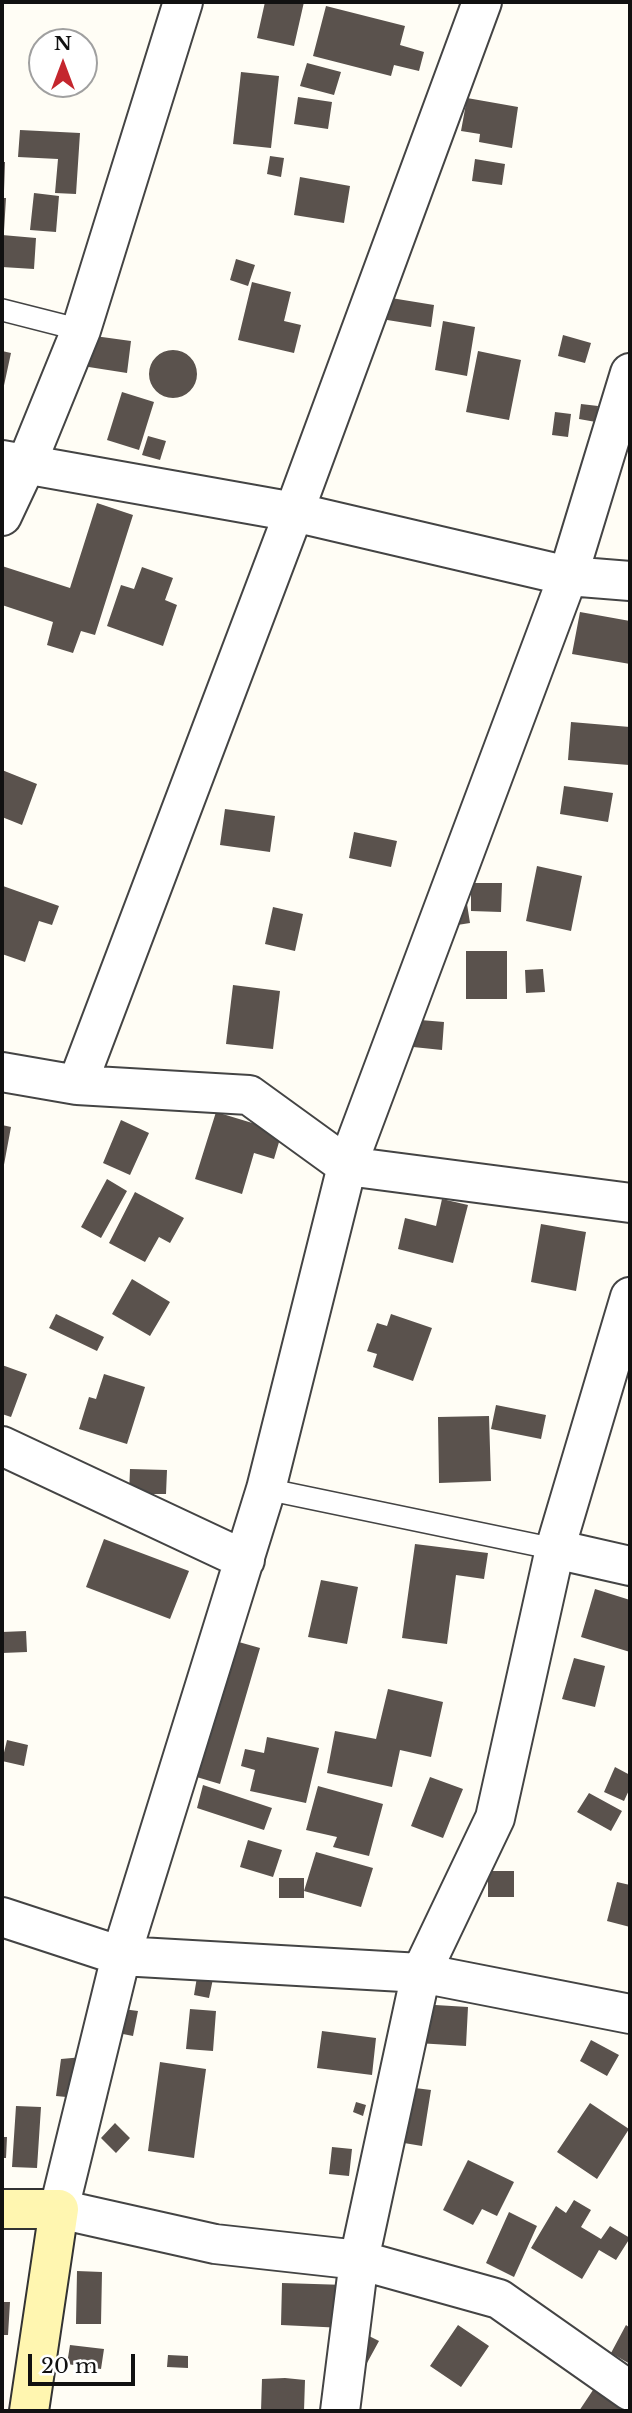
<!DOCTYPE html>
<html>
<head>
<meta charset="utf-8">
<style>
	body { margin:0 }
	#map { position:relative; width:632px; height:2413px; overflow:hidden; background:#fffdf5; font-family:"Libre Baskerville",serif }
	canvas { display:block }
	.frame { position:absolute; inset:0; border:4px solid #111; pointer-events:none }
	.north { position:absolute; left:28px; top:28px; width:70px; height:70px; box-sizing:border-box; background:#fff; border:2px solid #a0a0a0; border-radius:50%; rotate:0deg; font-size:19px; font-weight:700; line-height:28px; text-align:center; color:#111 }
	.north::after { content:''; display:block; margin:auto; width:24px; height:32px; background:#c4262e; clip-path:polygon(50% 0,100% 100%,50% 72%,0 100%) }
	.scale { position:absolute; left:28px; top:2354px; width:107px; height:32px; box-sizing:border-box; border:4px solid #111; border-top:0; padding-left:9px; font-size:21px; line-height:24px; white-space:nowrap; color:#111; -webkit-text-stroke:5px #fff; paint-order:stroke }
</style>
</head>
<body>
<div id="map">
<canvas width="632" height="2413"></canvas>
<div class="frame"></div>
<div class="north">N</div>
<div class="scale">20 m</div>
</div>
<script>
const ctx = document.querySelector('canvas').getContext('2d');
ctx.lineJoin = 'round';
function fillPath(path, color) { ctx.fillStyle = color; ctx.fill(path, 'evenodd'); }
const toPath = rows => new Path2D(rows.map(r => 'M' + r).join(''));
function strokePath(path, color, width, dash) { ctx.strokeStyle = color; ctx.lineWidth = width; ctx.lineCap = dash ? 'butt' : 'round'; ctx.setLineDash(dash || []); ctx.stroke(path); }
const building = toPath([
	[265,2,304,2,294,46,257,38],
	[326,6,405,26,400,45,424,52,419,71,394,65,391,76,313,56],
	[307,63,341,72,334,95,300,86],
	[241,72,279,76,271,148,233,144],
	[298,97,332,102,328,129,294,124],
	[467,98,518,107,512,148,479,142,480,134,461,131],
	[20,130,80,133,76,194,55,193,58,159,18,157],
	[270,156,284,158,281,177,267,174],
	[475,159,505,164,502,185,472,181],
	[2,162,5,162,4,191,2,191],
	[300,177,350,186,344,223,294,215],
	[34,193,59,196,56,232,30,230],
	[2,198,6,198,4,231,2,231],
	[2,235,36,238,34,269,2,267],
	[236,259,255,265,248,286,230,280],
	[252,282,291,292,284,321,301,325,294,353,238,340],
	[385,297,434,305,431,327,381,319],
	[443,321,475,327,467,376,435,370],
	[80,334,131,341,127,373,76,365],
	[563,335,591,343,585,363,558,356],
	'149 374a24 24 0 1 1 48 0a24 24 0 1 1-48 0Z',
	[2,351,11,353,3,390,2,390],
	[478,351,521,360,509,420,466,412],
	[122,392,154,402,139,450,107,440],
	[581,404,598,406,596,422,579,419],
	[555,412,571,414,568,437,552,435],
	[148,436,166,441,160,460,142,455],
	[97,503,133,515,95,635,81,631,73,653,47,645,53,622,2,605,2,566,70,588],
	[142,567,173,578,165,600,177,605,163,646,107,626,121,585,134,589],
	[580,612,630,621,630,664,572,654],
	[571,722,630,727,629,765,568,760],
	[2,770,37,784,22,825,2,817],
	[564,786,613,793,608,822,560,814],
	[225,809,275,816,270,852,220,845],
	[354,832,397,841,391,867,349,858],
	[537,866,582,876,571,931,526,921],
	[471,883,502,883,501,912,471,911],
	[3,886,59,906,52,925,39,921,25,962,2,954],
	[467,904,470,923,451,926,448,907],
	[273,907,303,914,295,951,265,944],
	[466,951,507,951,507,999,466,999],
	[543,969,545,992,526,993,525,970],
	[233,985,280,991,273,1049,226,1044],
	[397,1018,444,1022,442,1050,394,1045],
	[216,1112,282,1132,274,1159,254,1153,242,1194,195,1179],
	[121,1120,149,1133,130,1175,103,1163],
	[2,1125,11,1127,3,1170,2,1170],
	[107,1179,127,1191,101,1238,81,1227],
	[135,1192,184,1218,170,1243,159,1237,145,1262,109,1243],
	[442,1199,468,1205,453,1263,398,1249,405,1218,436,1226],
	[541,1224,586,1232,576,1291,531,1282],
	[132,1279,170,1302,150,1336,112,1314],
	[56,1314,104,1337,97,1351,49,1328],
	[391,1314,432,1328,413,1381,373,1367,377,1354,367,1351,377,1323,387,1326],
	[2,1365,27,1374,11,1417,2,1414],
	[104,1374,145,1387,127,1444,79,1429,89,1397,96,1399],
	[496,1405,546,1415,541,1439,491,1429],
	[489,1416,491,1481,439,1483,438,1417],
	[130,1469,167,1470,166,1494,129,1494],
	[104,1539,189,1571,170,1619,86,1587],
	[415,1544,488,1553,484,1579,456,1575,447,1644,402,1638],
	[321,1580,358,1587,347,1644,308,1637],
	[595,1589,630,1600,630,1652,581,1637],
	[26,1631,27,1652,2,1653,2,1632],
	[221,1637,260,1648,220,1784,180,1772],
	[574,1658,605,1666,595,1707,562,1699],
	[388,1689,443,1702,431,1757,400,1750,392,1787,327,1773,335,1731,376,1739],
	[267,1737,319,1748,306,1803,250,1791,255,1770,241,1766,245,1749,264,1753],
	[7,1740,28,1745,24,1766,2,1761],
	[615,1767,630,1775,630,1788,624,1801,604,1792],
	[430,1777,463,1789,443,1838,411,1826],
	[203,1785,272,1808,264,1830,197,1808],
	[318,1786,383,1804,369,1856,333,1847,337,1837,306,1830],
	[589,1793,622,1811,611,1831,577,1812],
	[248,1840,282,1850,273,1877,240,1867],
	[316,1852,373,1868,361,1907,304,1891],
	[488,1871,514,1871,514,1897,488,1897],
	[279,1878,304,1878,304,1898,279,1898],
	[617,1882,630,1885,630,1927,607,1921],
	[198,1971,214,1974,209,1998,194,1995],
	[419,2004,468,2007,466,2046,417,2043],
	[123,2009,138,2011,133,2036,118,2033],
	[190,2009,216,2011,213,2051,186,2049],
	[322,2031,376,2038,372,2075,317,2068],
	[591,2040,619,2055,607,2076,580,2061],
	[83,2057,111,2065,107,2101,56,2096,61,2059],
	[160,2062,206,2069,194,2158,148,2151],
	[399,2086,431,2090,422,2146,392,2141],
	[356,2102,366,2105,363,2116,353,2112],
	[590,2103,629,2129,597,2179,557,2152],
	[16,2106,41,2107,37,2168,12,2167],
	[115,2123,130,2138,116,2153,101,2138],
	[2,2137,7,2137,6,2158,2,2158],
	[332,2147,352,2149,349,2176,329,2174],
	[468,2160,514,2182,497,2216,482,2209,473,2225,443,2210],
	[574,2200,591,2210,581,2227,601,2239,610,2226,630,2238,616,2260,599,2250,582,2279,531,2248,556,2206,566,2213],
	[509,2212,537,2226,514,2277,486,2263],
	[77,2271,102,2272,101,2324,76,2324],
	[282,2283,346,2285,344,2328,281,2325],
	[2,2302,10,2302,8,2335,2,2335],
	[458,2325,489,2346,461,2387,430,2366],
	[626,2325,630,2328,630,2364,611,2353],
	[363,2333,379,2341,367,2363,351,2354],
	[70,2345,104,2349,101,2369,67,2364],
	[168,2355,188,2356,188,2368,167,2367],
	[285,2378,305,2380,304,2411,261,2411,262,2379],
	[601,2378,630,2403,625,2411,579,2411]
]);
const lane = toPath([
	[2,310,81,330],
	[266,1489,555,1549]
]);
const street = toPath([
	[630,373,568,576,347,1166,266,1489,121,1956,59,2209,215,2244,359,2260,499,2299,630,2391],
	[2,460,294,512,568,576,630,581],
	[2,516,26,465,81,330,183,2],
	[2,1072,77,1085,249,1095,347,1166,630,1203],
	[77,1085,294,512,482,2],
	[2,1446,245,1560],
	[555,1549,630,1566],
	[2,1917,121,1956,421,1973,630,2014],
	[340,2411,359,2260,421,1973,495,1818,555,1549,630,1297]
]);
const secondary = toPath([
	[2,2209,59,2209,29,2411]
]);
fillPath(building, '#5a524d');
strokePath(lane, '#444', 24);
strokePath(street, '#444', 42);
strokePath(secondary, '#333', 42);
strokePath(lane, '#fff', 21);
strokePath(street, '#fff', 38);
strokePath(secondary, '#fff6b0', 38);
</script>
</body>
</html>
